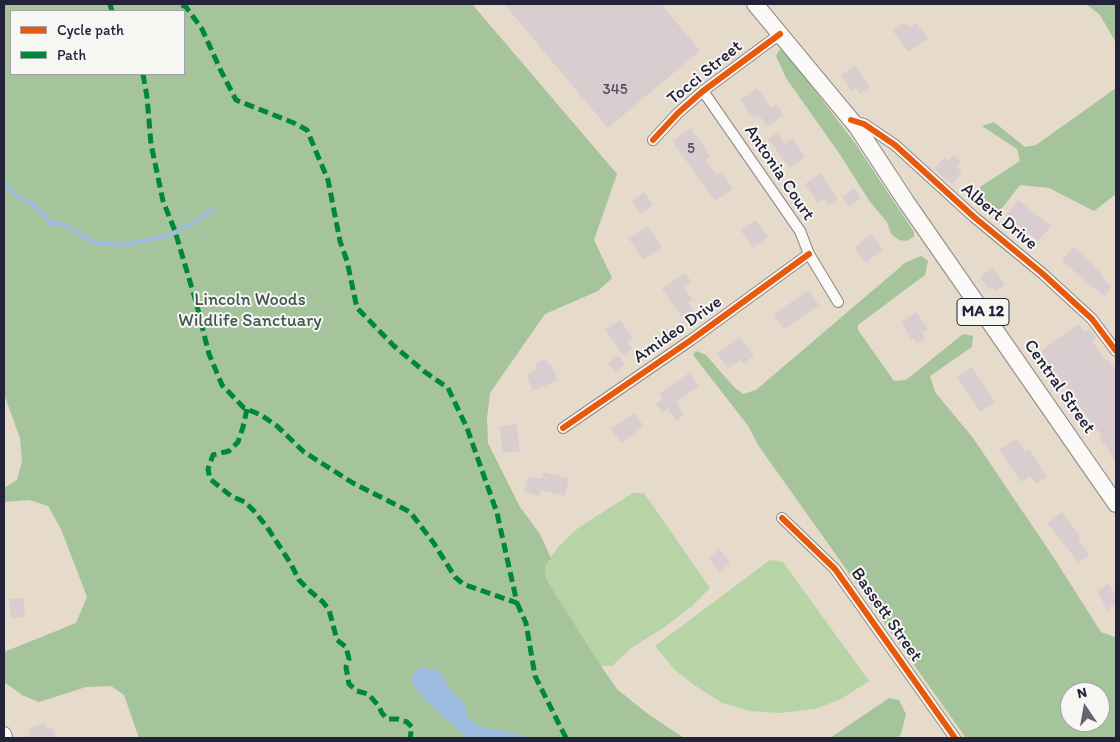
<!DOCTYPE html>
<html>
<head>
<meta charset="utf-8">
<style>
	body { margin:0 }
	#map { position:relative; width:1120px; height:742px; overflow:hidden; background:#e6daca; font-family:Itim,sans-serif }
	canvas { display:block }
	.frame { position:absolute; inset:0; border:5px solid #22223b; pointer-events:none }
	.legend { position:absolute; left:10px; top:10px; width:175px; height:65px; box-sizing:border-box; background:#f6f6f2; border:1px solid #a1a1a9; margin:0; padding:6px 9px; list-style:none; font-size:15px; color:#22223b }
	.legend li { display:flex; align-items:center; gap:10px; height:25px }
	.legend b { width:25px; border:1px solid #a1a1a9 }
	.north { position:absolute; left:1060px; top:682px; width:50px; height:50px; box-sizing:border-box; background:#f6f6f2; border:1px solid #a1a1a9; border-radius:50%; rotate:348deg; font-size:14px; font-weight:700; line-height:20px; text-align:center; color:#22223b }
	.north::after { content:''; display:block; margin:auto; width:18px; height:22px; background:#67626d; clip-path:polygon(50% 0,100% 100%,50% 72%,0 100%) }
</style>
</head>
<body>
<div id="map">
<canvas width="1120" height="742"></canvas>
<div class="frame"></div>
<ul class="legend">
<li><b style="height:6px;background:#e8590c"></b>Cycle path</li>
<li><b style="height:6px;background:#00873e"></b>Path</li>
</ul>
<div class="north">N</div>
</div>
<script>
const ctx = document.querySelector('canvas').getContext('2d');
ctx.lineJoin = 'round';
function fillPath(path, color) { ctx.fillStyle = color; ctx.fill(path, 'evenodd'); }
const toPath = rows => new Path2D(rows.map(r => 'M' + r).join(''));
function strokePath(path, color, width, dash) { ctx.strokeStyle = color; ctx.lineWidth = width; ctx.lineCap = dash ? 'butt' : 'round'; ctx.setLineDash(dash || []); ctx.stroke(path); }
function label(font, color, halo, rows, align = 'center') {
  ctx.font = font + ' Itim,sans-serif'; ctx.lineWidth = 4; ctx.setLineDash([]); ctx.textBaseline = 'middle'; ctx.strokeStyle = halo; ctx.fillStyle = color; for (const [text, x, y, turn = 0] of rows) {
    ctx.save(); ctx.translate(x, y); ctx.rotate((+turn || 0) * Math.PI / 180); ctx.textAlign = isNaN(turn) ? turn : align; if (halo) ctx.strokeText(text, 0, 0); ctx.fillText(text, 0, 0); ctx.restore();
  }
}
const green = toPath([
	[633,493,644,493,710,588,691,607,663,628,631,648,612,666,601,666,546,579,545,565,559,546,578,528],
	[770,560,783,562,869,681,841,699,815,709,780,713,750,711,722,703,694,685,675,670,655,646]
]);
const forest = toPath([
	[4,4,472,4,617,174,594,240,612,278,598,291,545,314,490,393,487,418,488,443,520,507,540,534,551,558,545,565,546,579,601,666,617,689,648,714,684,738,139,738,124,695,111,686,86,687,39,702,22,695,4,682,4,652,76,623,87,597,61,529,48,506,29,500,4,502,4,488,17,480,22,461,20,438,4,394],
	[11,11,184,11,184,74,11,74],
	[1086,4,1116,4,1116,43,1100,15],
	[779,50,784,50,855,143,914,232,914,237,906,241,899,240,891,234,887,222,870,202,841,156,786,78,776,56],
	[1116,88,1116,194,1094,211,1049,188,1020,185,999,212,978,200,980,187,1020,161,1017,149,982,126,994,122,1025,147,1036,145],
	[921,256,928,261,925,275,858,325,858,330,894,381,906,380,963,334,973,336,972,347,930,376,935,392,973,438,1054,558,1101,632,1115,637,1116,636,1116,738,966,738,758,445,749,427,693,355,696,351,706,355,734,387,743,394,756,390,905,263],
	[1070,692,1100,692,1100,722,1070,722],
	[889,698,899,700,906,714,901,734,898,738,830,738]
]);
const water = toPath([
	[420,668,433,669,441,673,448,687,465,704,465,711,470,719,481,727,513,733,525,736,528,738,468,738,425,700,418,691,411,680,415,672]
]);
const stream = toPath([
	[4,183,8,186,16,196,29,201,45,216,50,224,62,224,93,242,121,245,164,237,193,223,213,210]
]);
const building = toPath([
	[504,4,661,4,700,51,608,128],
	[905,22,909,28,916,23,928,38,908,52,893,31],
	[855,65,870,87,860,94,856,88,852,91,841,75],
	[757,88,771,108,776,104,784,115,767,127,759,115,754,118,740,100],
	[691,128,710,156,705,160,717,176,722,172,733,189,715,201,672,141],
	[777,133,785,144,793,138,805,157,789,168,768,139],
	[953,155,961,162,956,167,962,172,952,184,934,169,945,157,948,161],
	[820,173,838,199,828,205,824,199,818,203,805,184],
	[854,188,861,198,849,207,842,197],
	[644,192,653,205,641,214,632,201],
	[1018,200,1051,226,1038,241,1006,215],
	[756,220,768,237,753,248,741,231],
	[648,226,662,247,643,260,629,239],
	[871,234,883,249,866,263,854,248],
	[1073,247,1096,267,1095,268,1104,276,1102,278,1112,286,1104,296,1062,261],
	[993,267,1005,285,996,291,993,287,989,290,980,277],
	[685,273,691,281,683,287,693,300,688,303,696,314,685,322,662,289],
	[809,290,819,305,784,329,774,314],
	[916,312,928,329,922,333,925,338,917,344,914,339,912,340,901,322],
	[620,320,633,338,627,342,632,349,623,355,605,330],
	[1078,324,1085,332,1089,329,1096,338,1092,341,1106,361,1108,359,1116,370,1116,462,1100,438,1102,437,1040,352],
	[740,337,754,356,743,364,740,360,728,368,717,354],
	[619,355,625,364,615,372,608,363],
	[546,359,549,365,551,364,558,380,533,391,526,375,538,369,535,364],
	[972,367,995,402,980,412,957,377],
	[689,373,699,386,676,402,684,415,676,421,668,408,662,413,656,404,663,399,659,394],
	[634,413,644,426,621,443,611,429],
	[516,424,520,451,503,453,499,426],
	[1016,438,1025,451,1029,449,1047,477,1036,484,1030,476,1021,482,999,450],
	[544,472,569,478,565,496,540,490,539,496,524,492,528,476,542,479],
	[1062,512,1081,537,1078,539,1089,555,1079,563,1047,523],
	[720,549,730,563,719,572,709,558],
	[1109,584,1116,598,1116,605,1107,610,1097,590],
	[23,598,25,617,11,618,9,599],
	[45,723,47,729,52,727,56,738,24,738,24,737,31,734,29,728]
]);
const minor = toPath([
	[703,91,800,231,809,254,838,302],
	[853,121,864,124,895,145,974,217,1043,274,1092,319,1116,351],
	[653,140,678,113,703,91,780,34],
	[563,428,691,340,809,254],
	[782,518,835,569,955,738]
]);
const secondary = toPath([
	[4,734,5,738]
]);
const primary = toPath([
	[755,4,857,127,907,203,1116,504]
]);
const quiet = toPath([
	[110,4,112,11],
	[143,74,147,97,151,144,163,201,175,231,196,302,209,354,222,385,244,408,261,415,277,426,304,452,353,483,410,512,433,542,455,577,463,584,517,603,497,513,467,428,448,388,425,372,394,346,357,308,347,261,340,241,328,180,307,130,294,123,236,100,221,71,202,29,186,7,180,4],
	[247,409,243,427,238,442,229,451,213,455,208,469,210,479,231,496,245,502,255,512,267,527,291,564,299,580,310,591,323,602,329,610,337,640,346,647,349,659,346,667,349,684,357,691,368,694,378,705,382,713,387,719,397,719,407,722,412,727,410,738],
	[517,603,526,623,535,676,566,738]
]);
const cycleway = toPath([
	[851,120,864,124,895,145,974,217,1043,274,1092,319,1116,351],
	[653,140,678,113,703,91,780,34],
	[563,428,691,340,809,254],
	[782,518,835,569,955,738]
]);
const numberNames = [
	["345",615,90],
	["5",691,149]
];
const shields = [
	[983,312,52]
];
const shieldNames = [
	["MA 12",983,312]
];
const streetNames = [
	["Tocci Street",705,73,-39],
	["Antonia Court",779,173,56],
	["Albert Drive",999,217,40],
	["Amideo Drive",678,330,-35],
	["Central Street",1059,387,55],
	["Bassett Street",886,615,55]
];
const parkNames = [
	["Lincoln Woods",250,300],
	["Wildlife Sanctuary",250,321]
];
fillPath(green, '#b6d4a6');
fillPath(forest, '#a6c49b');
fillPath(water, '#9cbbdf');
strokePath(stream, '#9cbbdf', 4);
fillPath(building, '#dacdcf');
strokePath(minor, '#8d8883', 12);
strokePath(secondary, '#8d8883', 16);
strokePath(primary, '#8d8883', 18);
strokePath(minor, '#fbf9f7', 10);
strokePath(secondary, '#fbf9f7', 14);
strokePath(primary, '#fbf9f7', 16);
strokePath(quiet, '#00873e', 5, [10, 5]);
strokePath(cycleway, '#e8590c', 6);
label('15px', '#504d60', null, numberNames);
for (const [x, y, w] of shields) { const box = new Path2D(); box.roundRect(x - w / 2, y - 13.5, w, 27, 4); ctx.fillStyle = '#f6f6f2'; ctx.fill(box); strokePath(box, '#22223b', 1); }
label('bold 16px', '#22223b', null, shieldNames);
label('18px', '#22223b', '#f6f6f2', streetNames);
label('18px', '#425652', '#f6f6f2', parkNames);
</script>
</body>
</html>
